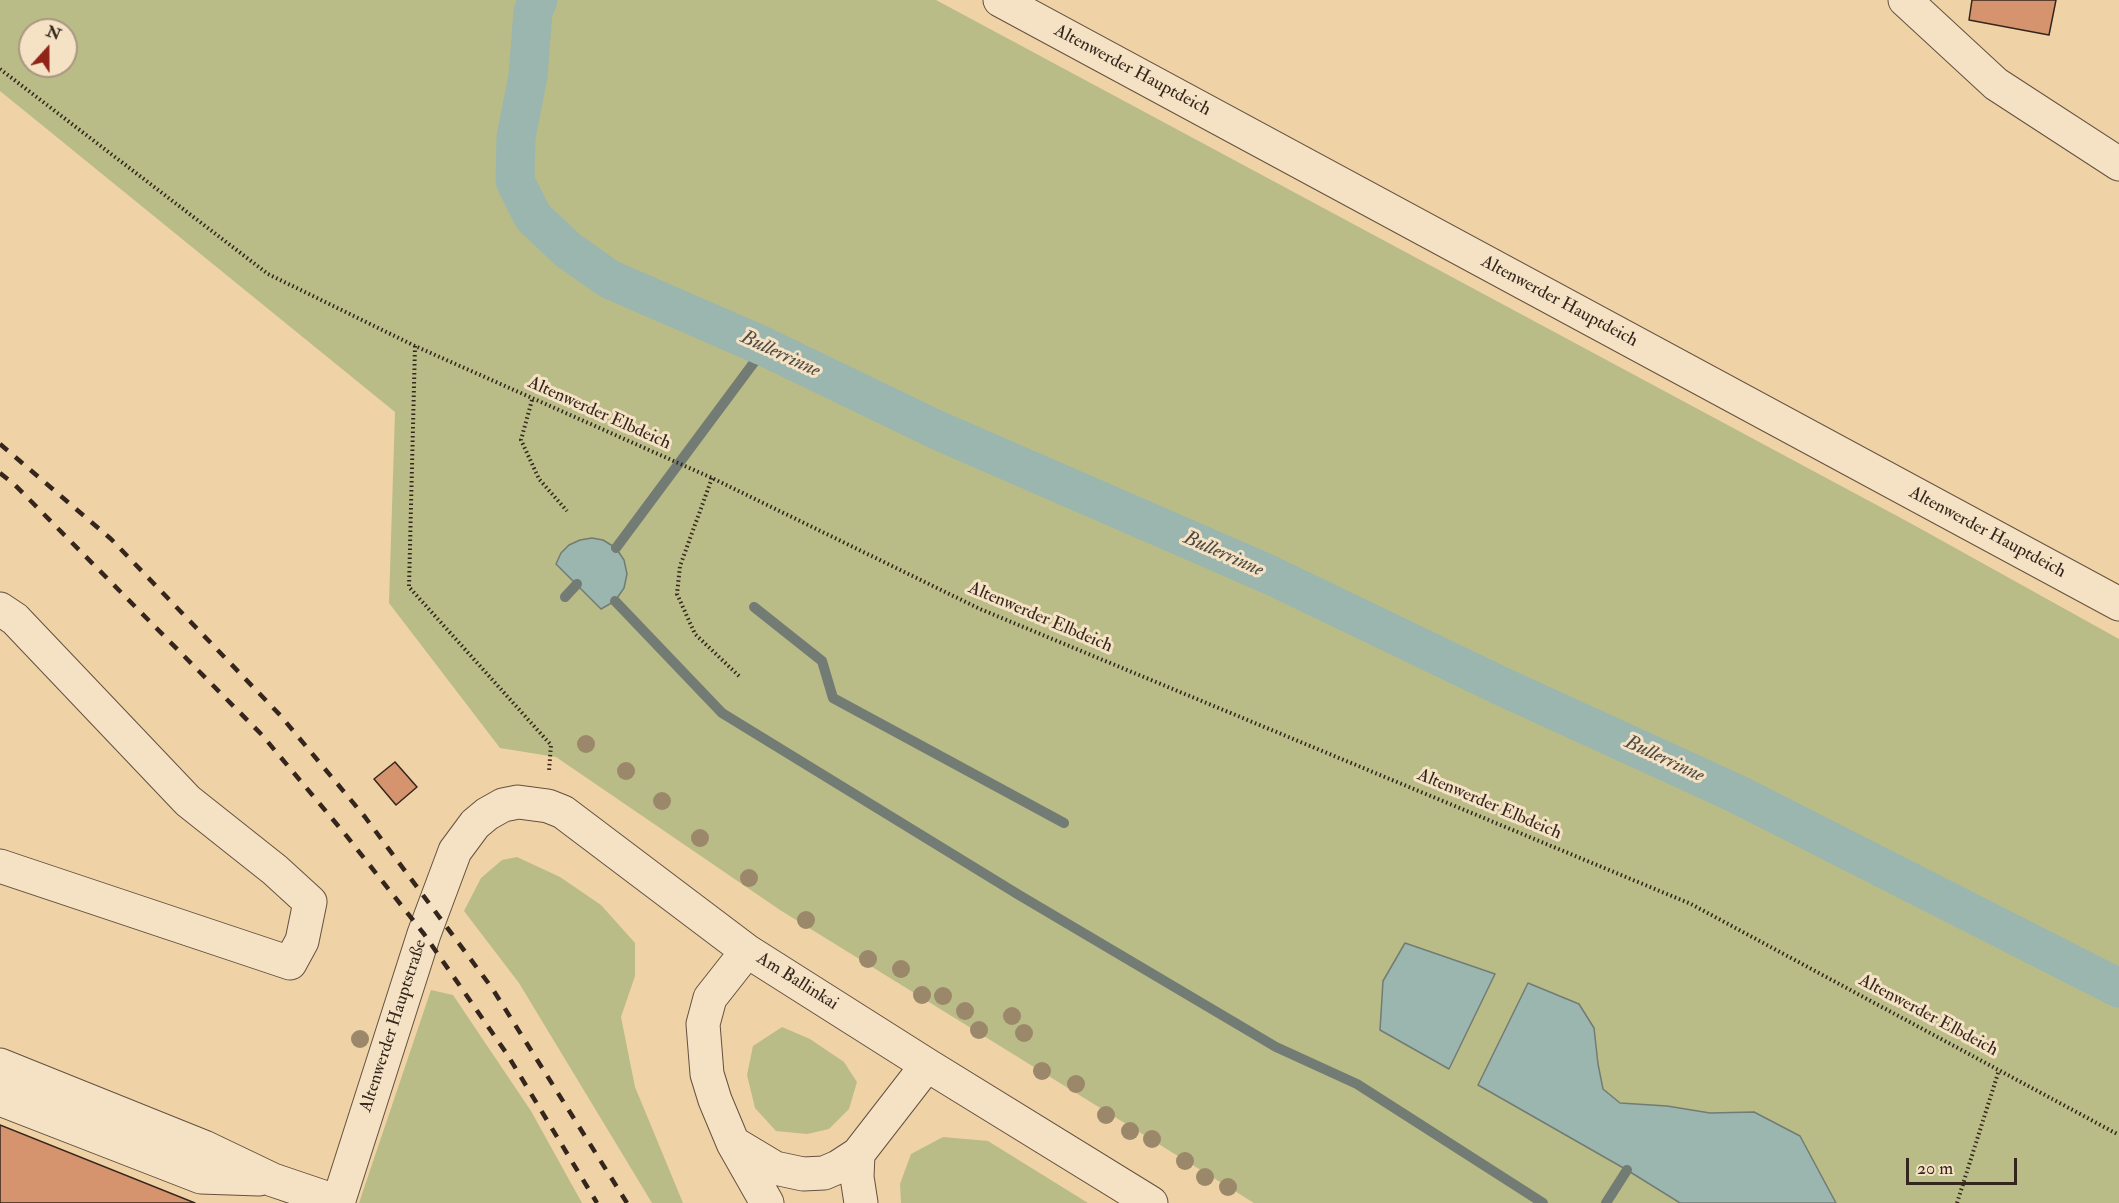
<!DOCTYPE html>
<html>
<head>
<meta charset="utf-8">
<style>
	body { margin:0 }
	#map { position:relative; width:2119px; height:1203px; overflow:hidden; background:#efd2a6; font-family:"IM FELL Double Pica",serif }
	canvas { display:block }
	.north { position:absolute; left:18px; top:18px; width:60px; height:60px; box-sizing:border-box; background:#f5e2c5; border:2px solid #a89782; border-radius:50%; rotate:21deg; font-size:16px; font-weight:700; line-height:24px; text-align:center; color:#35261d }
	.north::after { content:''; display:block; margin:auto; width:21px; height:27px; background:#8f2418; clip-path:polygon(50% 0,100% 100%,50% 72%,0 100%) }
	.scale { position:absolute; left:1906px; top:1158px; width:111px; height:27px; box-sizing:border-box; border:3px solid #35261d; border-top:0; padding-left:8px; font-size:18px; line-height:21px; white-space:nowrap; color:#35261d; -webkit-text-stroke:4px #f5e2c5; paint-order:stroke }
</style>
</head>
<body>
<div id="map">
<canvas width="2119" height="1203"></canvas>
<div class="north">N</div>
<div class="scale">20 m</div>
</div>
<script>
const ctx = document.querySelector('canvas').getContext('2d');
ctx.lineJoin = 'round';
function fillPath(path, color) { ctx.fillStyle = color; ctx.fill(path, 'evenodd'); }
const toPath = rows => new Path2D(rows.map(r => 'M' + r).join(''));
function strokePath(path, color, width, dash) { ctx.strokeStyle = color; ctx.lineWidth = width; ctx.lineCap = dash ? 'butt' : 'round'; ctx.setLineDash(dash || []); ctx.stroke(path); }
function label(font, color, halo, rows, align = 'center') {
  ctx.font = font + ' "IM FELL Double Pica",serif'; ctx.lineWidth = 6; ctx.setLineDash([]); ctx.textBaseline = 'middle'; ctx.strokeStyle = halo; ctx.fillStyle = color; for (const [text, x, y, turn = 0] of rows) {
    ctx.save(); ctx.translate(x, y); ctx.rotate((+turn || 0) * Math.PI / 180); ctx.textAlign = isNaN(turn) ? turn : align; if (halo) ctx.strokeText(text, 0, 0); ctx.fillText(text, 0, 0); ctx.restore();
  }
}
const green = toPath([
	[0,0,936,0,1912,524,2119,639,2119,1203,1254,1203,780,910,556,757,500,748,389,603,395,412,0,91],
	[30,30,66,30,66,66,30,66],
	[517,857,560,877,601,905,635,943,635,976,621,1017,635,1087,683,1203,652,1203,519,983,464,911,481,878,502,860],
	[431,990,453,995,531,1111,582,1203,359,1203],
	[782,1027,810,1039,844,1062,857,1082,849,1109,829,1129,807,1134,776,1131,755,1108,747,1075,753,1046],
	[943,1137,988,1141,1088,1203,901,1203,900,1184,911,1154]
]);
const water = toPath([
	[592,538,603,540,616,548,624,560,627,574,624,588,615,601,601,609,556,564,561,553,569,545,580,540,592,538],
	[1405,943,1495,974,1449,1069,1380,1030,1383,981,1405,943],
	[1528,983,1579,1004,1594,1028,1598,1064,1603,1089,1620,1103,1667,1106,1710,1113,1754,1112,1800,1136,1836,1203,1680,1203,1627,1170,1478,1085,1528,983]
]);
const stream = toPath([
	[616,548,758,357,763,346],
	[565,597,577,584],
	[615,601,722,713,1019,895,1276,1047,1357,1084,1543,1203],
	[754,607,822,661,833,698,1064,823],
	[1606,1203,1627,1170]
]);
const canal = toPath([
	[538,0,533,12,528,76,516,137,515,181,533,217,568,250,609,279,763,346,937,430,1268,574,1501,686,1737,794,2119,988]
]);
const building = toPath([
	[1972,0,2056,0,2049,35,1969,20,1972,0],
	[395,762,417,787,396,805,374,779,395,762],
	[0,1125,195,1203,0,1203,0,1125]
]);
const path = toPath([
	[0,69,268,274,415,346,712,478,980,609,1691,904,2119,1135],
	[415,346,409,587,551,745,549,771],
	[532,400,521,440,539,479,567,511],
	[712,478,680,566,677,594,695,634,739,676],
	[1957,1203,1999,1070]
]);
const minor = toPath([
	[1000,0,2119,604],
	[1905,0,1996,84,2119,164],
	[0,609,15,619,188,801,275,870,310,902,302,941,290,963,0,866],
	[747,951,710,998,703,1024,707,1074,715,1100,733,1143,767,1203],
	[0,1065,204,1147,273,1180,338,1202],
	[0,1099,201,1177,259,1179],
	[735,1144,775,1168,803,1174,824,1173,838,1167,858,1154,927,1065],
	[858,1154,857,1177,861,1203],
	[338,1203,424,934,455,851,475,824,487,814,503,805,518,802,548,806,563,812,747,951,927,1065,1151,1203]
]);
const rail = toPath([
	[0,444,111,539,280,715,365,817,492,988,627,1203],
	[0,473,15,485,262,735,345,834,424,934,507,1054,597,1203]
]);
const trees = [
	[586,744],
	[626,771],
	[662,801],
	[700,838],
	[749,878],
	[806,920],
	[868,959],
	[901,969],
	[922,995],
	[943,996],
	[965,1011],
	[1012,1016],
	[979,1030],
	[1024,1033],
	[360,1039],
	[1042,1071],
	[1076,1084],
	[1106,1115],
	[1130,1131],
	[1152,1139],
	[1185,1161],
	[1205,1177],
	[1228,1187]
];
const streetNames = [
	["Altenwerder Hauptdeich",1132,71,28],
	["Altenwerder Hauptdeich",1559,302,28],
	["Altenwerder Elbdeich",599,414,24],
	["Altenwerder Hauptdeich",1987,533,28],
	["Altenwerder Elbdeich",1040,618,23],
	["Altenwerder Elbdeich",1489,805,23],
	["Am Ballinkai",797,982,32],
	["Altenwerder Elbdeich",1928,1016,28],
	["Altenwerder Hauptstraße",394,1026,-72]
];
const waterNames = [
	["Bullerrinne",780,355,25],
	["Bullerrinne",1223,555,24],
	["Bullerrinne",1664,760,25]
];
fillPath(green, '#b9bc87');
fillPath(water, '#9bb6ae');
strokePath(water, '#727c74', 1.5);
strokePath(stream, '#727c74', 10);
strokePath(canal, '#9bb6ae', 39);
fillPath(building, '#d6946e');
strokePath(building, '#35261d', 1.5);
strokePath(minor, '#64513f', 35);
strokePath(path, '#35261d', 4, [1.5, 3]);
strokePath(minor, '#f5e2c5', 33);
strokePath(rail, '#35261d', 4.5, [10, 10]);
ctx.fillStyle = '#9b886a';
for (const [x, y] of trees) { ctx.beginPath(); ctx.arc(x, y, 9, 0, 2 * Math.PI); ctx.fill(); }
label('18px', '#35261d', '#f5e2c5', streetNames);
label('italic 20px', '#4e4a41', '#f5e2c5', waterNames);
</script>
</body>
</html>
